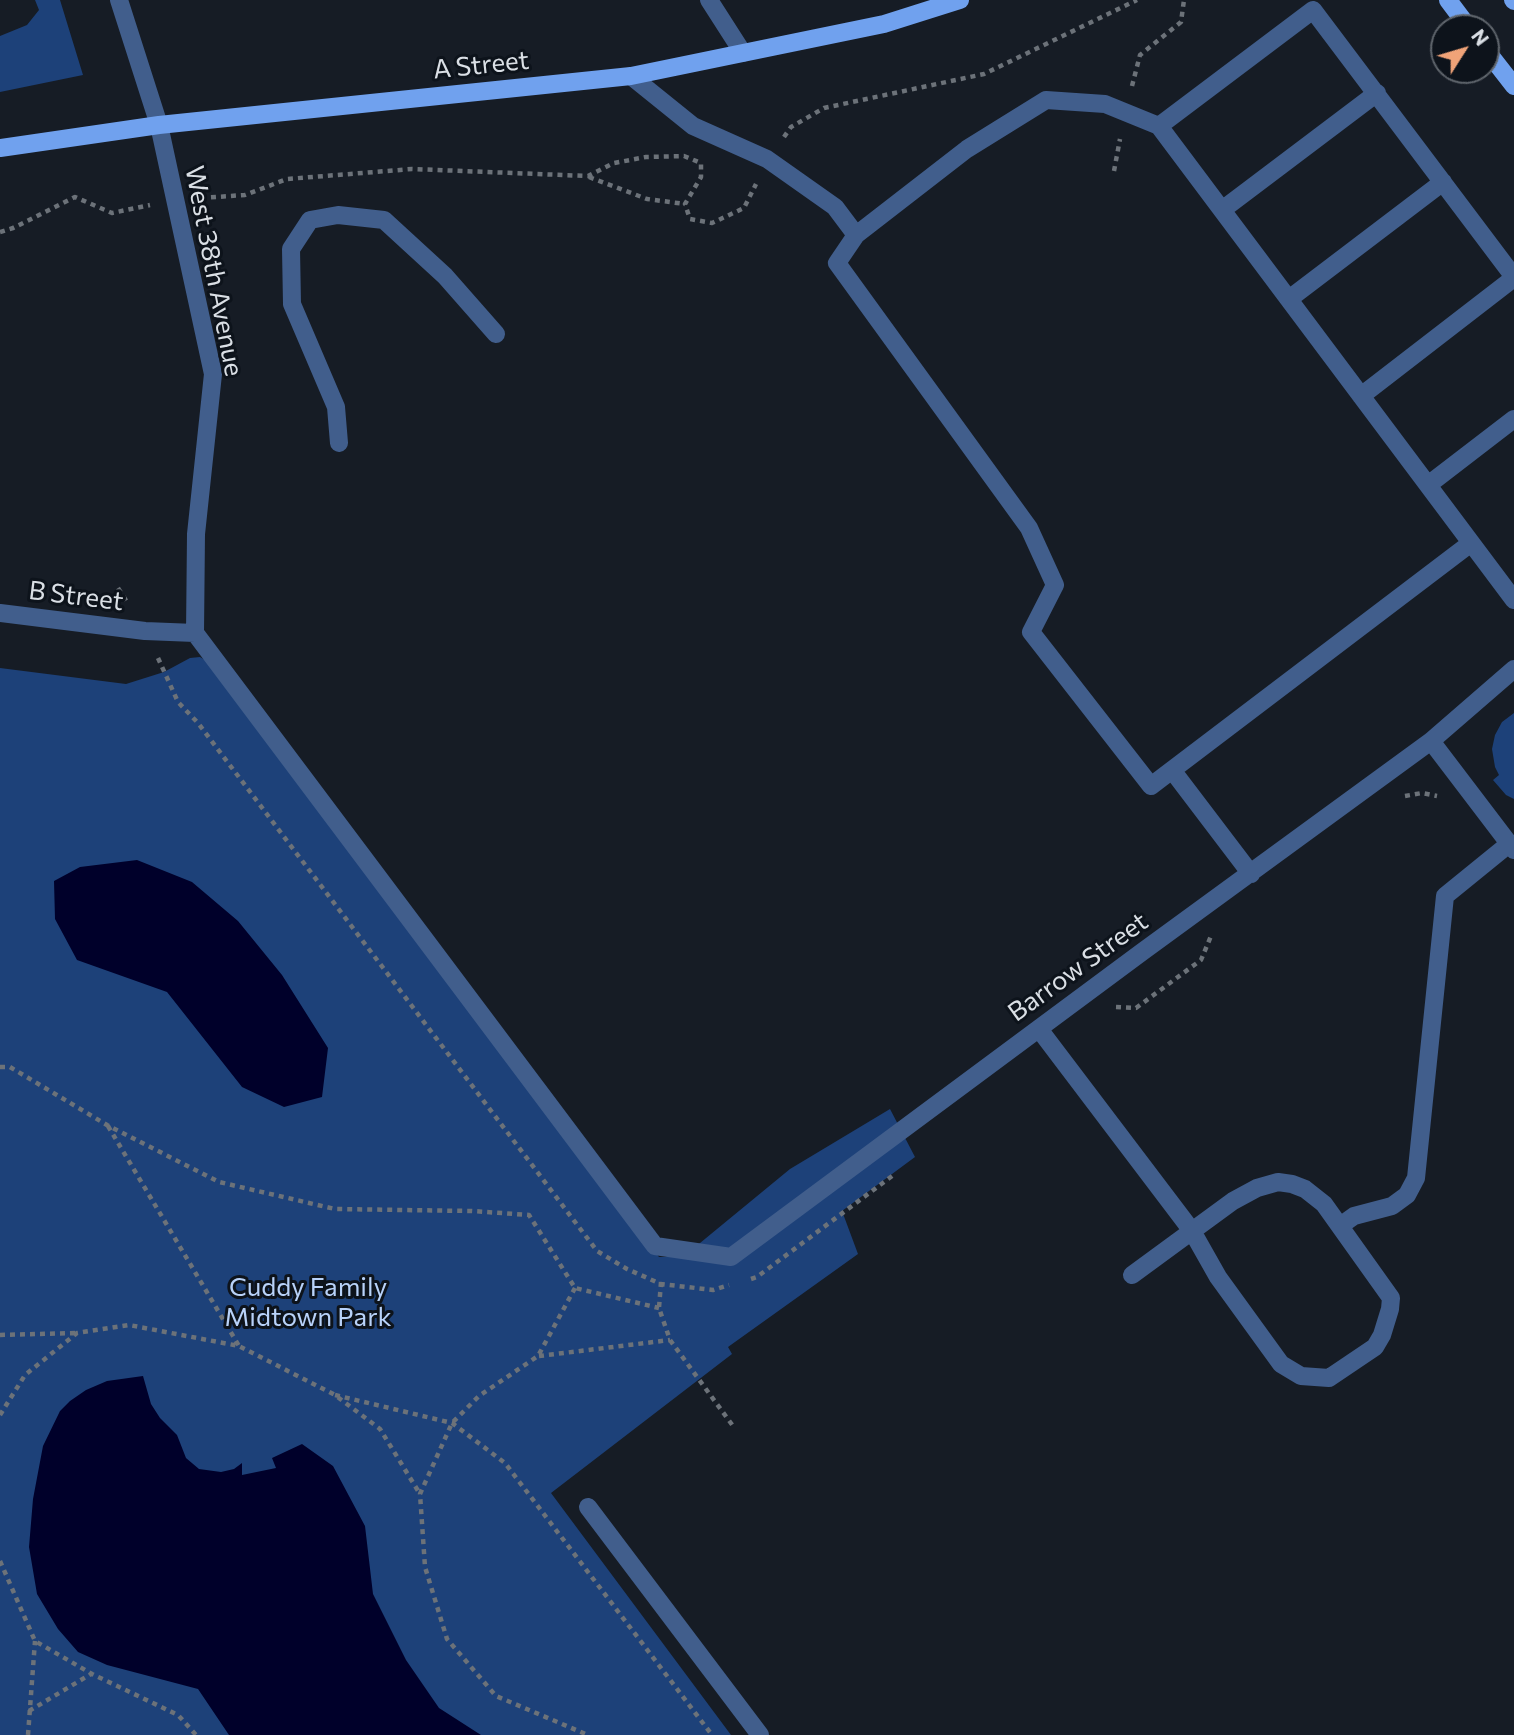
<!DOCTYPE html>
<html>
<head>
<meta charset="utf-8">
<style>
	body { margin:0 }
	#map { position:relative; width:1514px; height:1735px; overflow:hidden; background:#161c25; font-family:Commissioner,sans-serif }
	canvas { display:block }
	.north { position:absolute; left:1430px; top:14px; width:70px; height:70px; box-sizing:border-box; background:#0d131b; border:2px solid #5f656c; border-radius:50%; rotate:53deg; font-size:19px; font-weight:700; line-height:28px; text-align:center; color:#dadfe5 }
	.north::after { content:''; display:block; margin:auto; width:24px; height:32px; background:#f0a378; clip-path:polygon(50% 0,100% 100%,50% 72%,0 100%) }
</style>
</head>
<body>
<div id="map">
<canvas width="1514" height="1735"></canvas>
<div class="north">N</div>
</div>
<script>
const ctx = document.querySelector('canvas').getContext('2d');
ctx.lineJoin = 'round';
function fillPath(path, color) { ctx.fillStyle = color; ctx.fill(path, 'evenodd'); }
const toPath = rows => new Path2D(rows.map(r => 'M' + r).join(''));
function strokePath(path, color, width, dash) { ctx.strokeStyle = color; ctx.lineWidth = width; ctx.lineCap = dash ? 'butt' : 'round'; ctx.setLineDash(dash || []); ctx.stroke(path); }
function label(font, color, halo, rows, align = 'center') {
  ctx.font = font + ' Commissioner,sans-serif'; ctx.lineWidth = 6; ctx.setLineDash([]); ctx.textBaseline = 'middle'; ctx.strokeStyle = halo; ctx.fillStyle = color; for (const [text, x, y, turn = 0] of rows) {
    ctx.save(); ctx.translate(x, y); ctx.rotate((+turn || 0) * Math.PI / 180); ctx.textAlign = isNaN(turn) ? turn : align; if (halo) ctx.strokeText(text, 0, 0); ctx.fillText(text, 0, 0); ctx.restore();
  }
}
const green = toPath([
	[35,0,60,0,83,75,0,92,0,36,27,25,39,10],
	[200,657,207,661,659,1257,683,1257,790,1169,890,1109,915,1157,842,1211,858,1254,728,1347,732,1354,551,1493,731,1735,0,1735,0,668,126,684,164,672,190,658],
	[1514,713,1514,799,1506,795,1493,780,1499,775,1495,767,1492,749,1495,735,1502,722]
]);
const water = toPath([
	[137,860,192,882,238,921,282,975,328,1048,322,1097,284,1107,242,1087,167,992,77,960,55,919,54,881,80,867],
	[143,1376,151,1404,160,1418,177,1435,186,1458,199,1469,221,1472,234,1469,242,1463,242,1475,276,1468,272,1458,302,1444,333,1466,365,1526,373,1594,406,1660,439,1708,481,1735,229,1735,198,1689,107,1665,78,1652,58,1629,37,1594,29,1547,33,1499,43,1446,60,1411,70,1401,86,1390,107,1381]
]);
const path = toPath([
	[1132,86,1140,55,1181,22,1184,0],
	[784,137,791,127,824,108,984,74,1137,0],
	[1114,171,1120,139],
	[589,177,647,199,685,204],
	[201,198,245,195,287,179,412,169,588,176,614,163,646,157,684,156,701,163,701,177,685,204,690,219,712,223,744,208,756,184],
	[0,232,13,228,75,197,112,213,150,205],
	[118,588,127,602],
	[158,658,178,702,198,723,597,1251,627,1269,661,1284,713,1290,729,1285],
	[1405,796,1422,793,1437,796],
	[1116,1007,1136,1008,1201,960,1211,936],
	[0,1067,10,1067,107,1125,219,1182,335,1209,472,1211,529,1215,575,1288,659,1308],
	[108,1126,239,1346],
	[751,1279,757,1277,896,1173],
	[661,1282,659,1308,670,1340,733,1426],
	[575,1288,538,1356,479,1396,452,1423,420,1494,425,1567,447,1639,496,1696,588,1735],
	[0,1335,76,1333],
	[539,1356,670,1340],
	[335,1395,452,1423,505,1463,712,1735],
	[0,1415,25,1375,77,1333,129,1325,239,1346,335,1395,380,1429,420,1494],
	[0,1561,35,1641,92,1674,178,1715,196,1735],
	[29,1711,91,1674],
	[28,1735,35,1641]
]);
const minor = toPath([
	[709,0,743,53],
	[631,76,693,126,767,159,835,207,856,235,837,263,1029,528,1055,585,1031,632,1151,786,1172,770,1251,874],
	[1222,210,1377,93],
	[856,235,967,149,1046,100,1105,104,1159,126],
	[1514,277,1313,10,1159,126,1514,600],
	[1289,299,1443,182],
	[1361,396,1514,278],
	[339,443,336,407,292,304,291,249,310,220,338,215,384,220,445,276,496,334],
	[1428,485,1514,419],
	[0,613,145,631,195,633,196,534,213,374,159,125,119,0],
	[195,633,655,1246,731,1257,1142,952,1431,741,1514,669],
	[1431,741,1514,850],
	[1172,770,1471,543],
	[1039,1029,1192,1231,1218,1277,1281,1364,1301,1376,1329,1378,1375,1347,1382,1335,1390,1309,1391,1298,1324,1204,1305,1189,1292,1184,1278,1182,1257,1188,1233,1201,1192,1231,1132,1275],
	[1340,1226,1354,1216,1392,1206,1407,1195,1416,1178,1445,896,1509,844],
	[588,1507,760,1735]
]);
const major = toPath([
	[1448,0,1469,28],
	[1513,0,1514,1],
	[1486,50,1514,86],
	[0,148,159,125,631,76,884,24,960,0]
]);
const streetNames = [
	["A Street",481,65,-6],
	["West 38th Avenue",214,271,79],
	["B Street",76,596,7],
	["Barrow Street",1078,967,-36]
];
const parkNames = [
	["Cuddy Family",308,1287],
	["Midtown Park",308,1317]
];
fillPath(green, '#1d4179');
fillPath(water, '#00002a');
strokePath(path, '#6c7279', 4.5, [5, 5]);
strokePath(minor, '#415e8c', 18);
strokePath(major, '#70a1ee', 18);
label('26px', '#dadfe5', '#0d131b', streetNames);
label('26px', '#b8d2f9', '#0d131b', parkNames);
</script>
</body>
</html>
